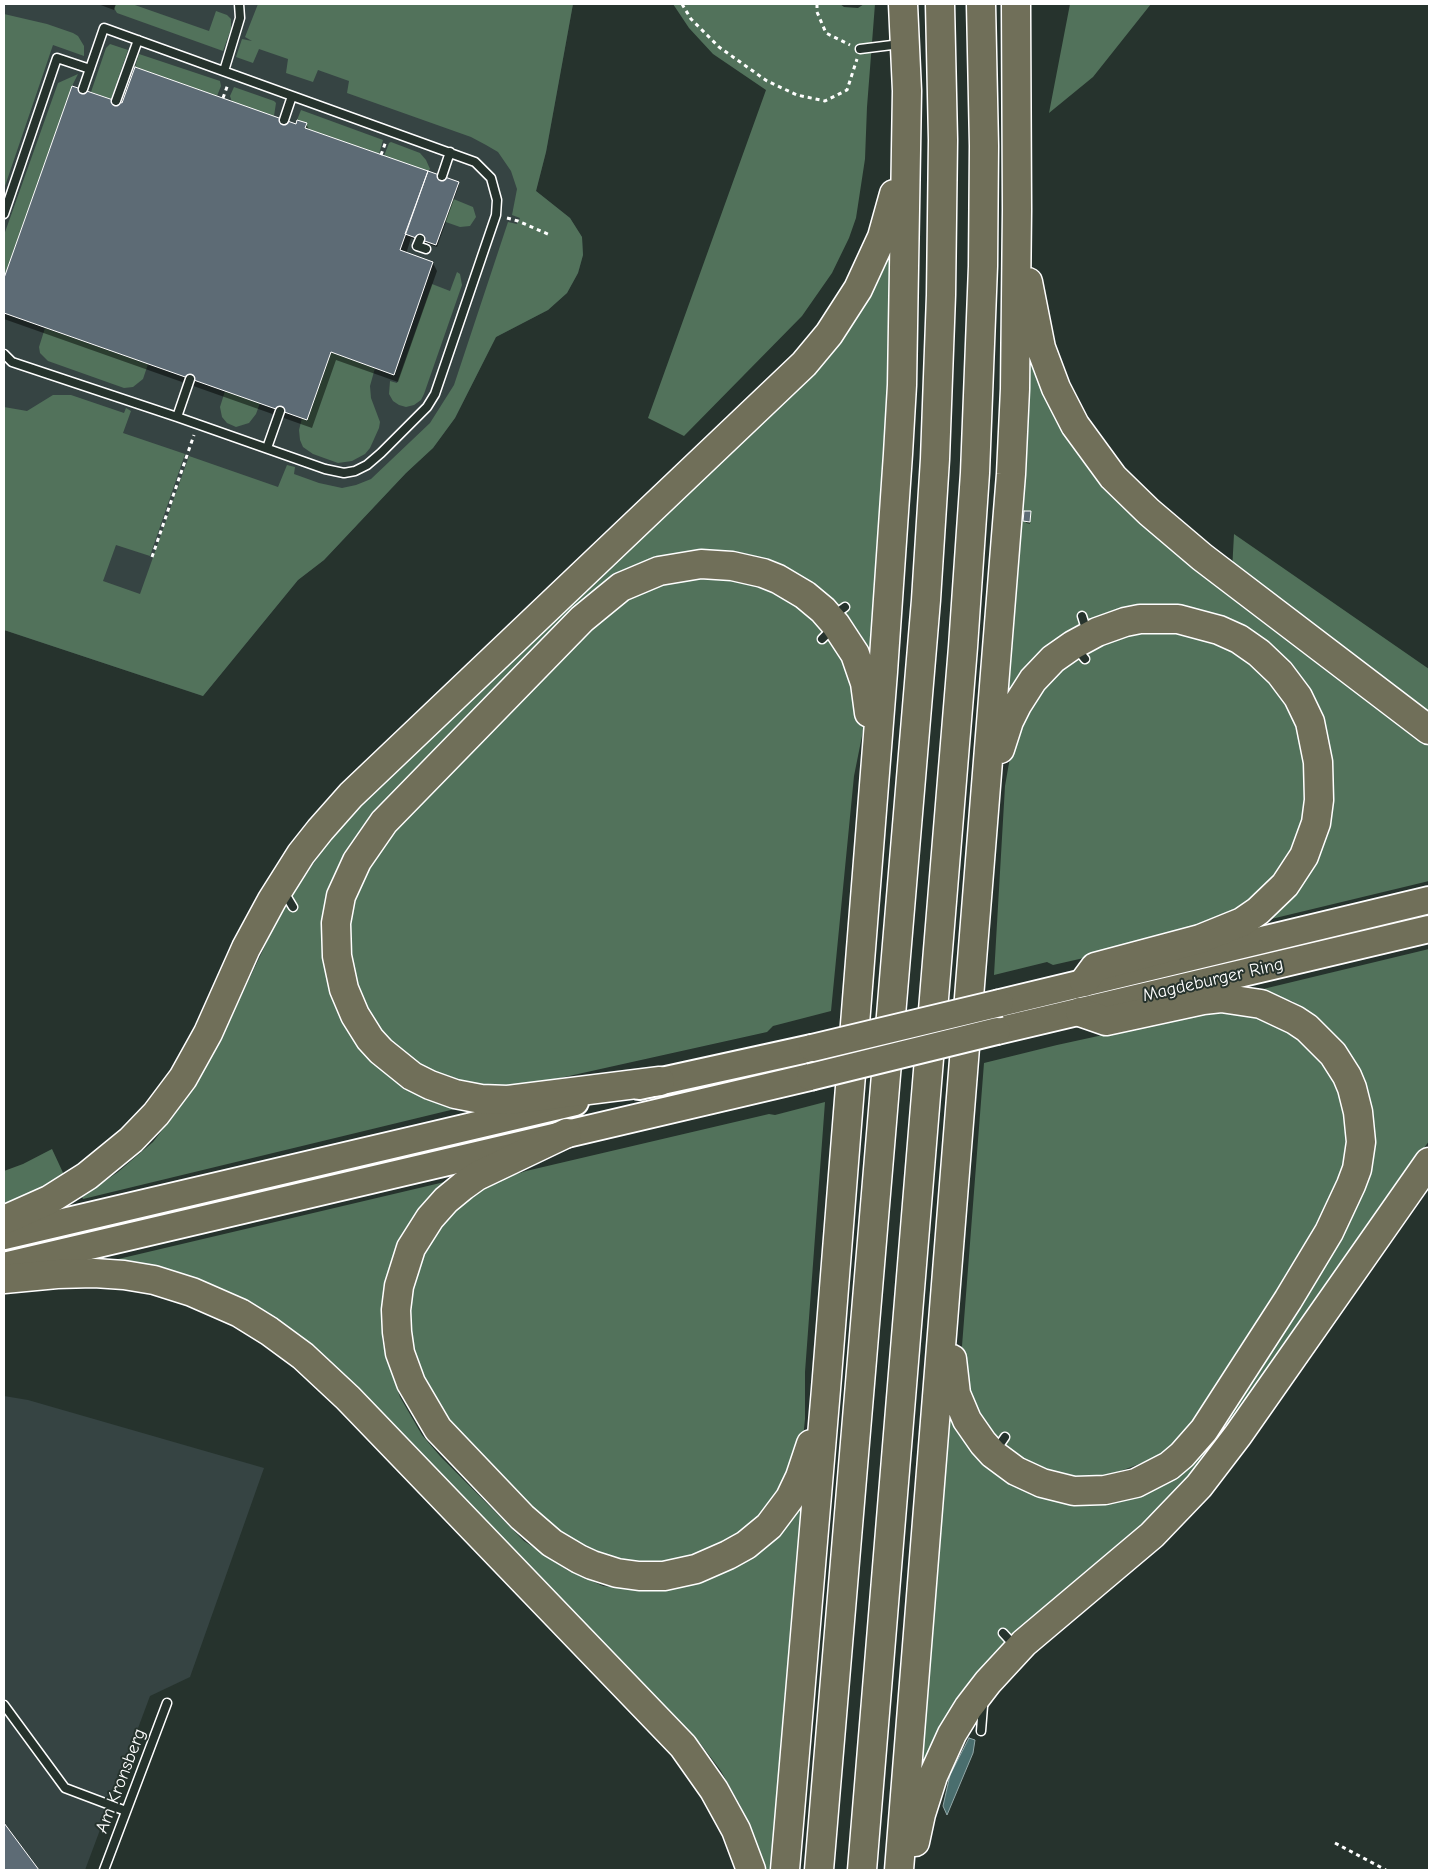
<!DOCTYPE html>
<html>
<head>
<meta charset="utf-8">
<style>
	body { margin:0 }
	#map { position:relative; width:1433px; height:1874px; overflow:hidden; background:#26332d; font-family:"Comic Neue",sans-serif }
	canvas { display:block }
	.frame { position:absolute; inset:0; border:5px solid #fff; pointer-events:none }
</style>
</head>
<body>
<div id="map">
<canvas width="1433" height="1874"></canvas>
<div class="frame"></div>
</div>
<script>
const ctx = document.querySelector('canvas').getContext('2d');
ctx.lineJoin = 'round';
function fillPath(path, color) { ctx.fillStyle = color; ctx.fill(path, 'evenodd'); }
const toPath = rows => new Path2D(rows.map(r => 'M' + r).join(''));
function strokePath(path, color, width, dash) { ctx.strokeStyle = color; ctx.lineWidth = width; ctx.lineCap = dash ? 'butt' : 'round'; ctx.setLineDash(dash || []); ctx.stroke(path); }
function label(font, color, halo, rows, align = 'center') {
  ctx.font = font + ' "Comic Neue",sans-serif'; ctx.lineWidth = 4; ctx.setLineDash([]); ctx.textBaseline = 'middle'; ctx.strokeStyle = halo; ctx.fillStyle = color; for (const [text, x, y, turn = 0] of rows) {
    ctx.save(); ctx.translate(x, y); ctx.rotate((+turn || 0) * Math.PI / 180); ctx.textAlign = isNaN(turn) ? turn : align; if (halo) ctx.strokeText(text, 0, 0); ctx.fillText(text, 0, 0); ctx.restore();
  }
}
const built = toPath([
	[4,4,573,4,546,152,536,191,570,218,582,237,583,255,578,273,567,293,548,310,496,337,455,418,433,448,406,473,324,560,298,580,203,696,4,630],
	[4,1396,28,1400,264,1468,190,1677,150,1696,85,1870,4,1870]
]);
const green = toPath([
	[116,4,132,4,209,31,216,11,227,15,231,19,231,29,223,51,117,13,114,8],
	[258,4,573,4,546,152,536,191,570,218,582,237,583,255,578,273,567,293,548,310,496,337,455,418,433,448,406,473,324,560,298,580,203,696,4,630,4,407,27,411,53,395,71,395,124,413,126,408,131,411,123,433,185,454,150,556,116,545,103,581,140,594,189,456,278,487,287,465,295,467,294,474,319,483,342,488,356,485,371,479,430,423,454,385,508,222,517,224,520,218,512,215,517,189,511,171,498,152,486,145,471,137,347,93,349,81,318,70,313,82,286,73,288,59,259,49,253,63,236,57,242,39,252,41,245,37],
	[673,4,840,4,844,7,858,8,864,4,875,4,867,107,865,159,856,218,849,238,832,273,802,316,684,436,648,418,766,90,713,54,689,28],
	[1070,4,1151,4,1093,77,1049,113],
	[4,14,47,24,73,33,78,36,84,46,84,56,53,45,4,189],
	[110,44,128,50,111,99,91,92,106,48],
	[139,54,220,81,221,86,217,96,135,67],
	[78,74,72,86,4,278,4,235,58,83],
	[234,87,274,101,276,103,274,116,232,102,230,96],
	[301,110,383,140,379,154,305,128,306,123,297,120],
	[391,142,420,153,426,160,430,169,428,171,384,156,389,143],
	[451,198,473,207,476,217,470,226,460,227,443,221],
	[893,245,888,411,874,667,861,635,847,615,816,586,789,569,758,557,719,550,679,553,656,558,374,815,348,851,332,987,459,1108,83,1199,82,1197,118,1172,153,1142,186,1099,214,1053,282,910,324,848,346,820,378,788,813,375,836,349,857,318,878,281],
	[457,272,460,274,462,285,424,394,421,400,414,405,406,407,399,405,393,401,389,394,390,381,397,383,432,284,450,291],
	[1023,301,1057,413,1429,742,1429,881,1267,920,1331,764,1325,728,1319,711,1172,606,1010,695,1005,694],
	[45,328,148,364,143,379,133,387,124,388,48,361,40,353,39,347],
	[331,352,375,368,370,386,371,398,380,422,379,428,370,448,365,454,352,461,338,463,313,454,303,447,300,440,299,430,302,418,307,420],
	[225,391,260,403,256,414,249,423,236,427,227,423,222,417,220,407],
	[1234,534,1429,669,1429,721,1232,571],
	[681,575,757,581,801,604,844,654,863,721,863,731,854,776,831,1011,773,1026,767,1032,533,1084,487,1086,463,1083,439,1077,403,1055,372,1023,348,963,350,906,377,847,586,630,630,595],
	[1160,630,1202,636,1245,656,1283,693,1306,744,1307,806,1299,838,1277,877,1242,908,1172,938,1053,965,1047,962,994,975,1005,786,1009,763,1021,720,1052,672,1120,634],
	[1429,949,1429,1141,1202,1465,1134,1534,1017,1632,979,1670,955,1700,922,1768,918,1767,946,1396,957,1423,1100,1503,1121,1501,1136,1497,1156,1488,1345,1229,1359,1203,1367,1179,1373,1150,1374,1127,1371,1106,1366,1088,1339,1041,1325,1026,1292,1001,1258,992,1259,990],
	[1213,1011,1248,1013,1295,1033,1330,1071,1345,1104,1349,1142,1345,1164,1339,1184,1317,1227,1209,1402,1181,1437,1158,1457,1115,1473,1090,1478,1065,1477,1042,1473,1002,1447,975,1414,963,1371,962,1346,984,1063,1057,1045],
	[825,1102,805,1372,805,1419,803,1438,792,1478,753,1527,696,1557,657,1564,616,1561,574,1544,537,1516,454,1433,412,1363,406,1301,422,1249,454,1208,489,1183,526,1171,769,1114,775,1115],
	[52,1149,65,1177,4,1209,4,1171,23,1164],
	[453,1180,398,1245,393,1258,387,1280,382,1305,382,1339,386,1356,400,1397,422,1435,440,1456,524,1541,567,1570,603,1586,642,1591,662,1590,701,1582,738,1565,756,1554,800,1501,804,1502,772,1870,764,1870,750,1826,740,1805,721,1771,700,1743,432,1467,314,1351,114,1262,114,1260]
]);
const water = toPath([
	[969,1738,975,1740,973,1753,947,1815,943,1806,950,1775,969,1738]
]);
const shadow = toPath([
	[98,4,116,4,114,10],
	[73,87,123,105,296,126,306,124,310,131,458,183,459,185,437,247,411,238,406,254,433,263,437,271,398,382,336,360,312,428,4,319,4,282],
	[1030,513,1030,524,1026,523,1025,521],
	[4,1825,37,1870,4,1870]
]);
const building = toPath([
	[135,67,296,124,297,120,307,123,305,128,428,171,400,250,433,262,394,375,331,352,307,420,4,313,4,278,72,86,122,103,135,67],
	[428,171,459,182,436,245,405,234,428,171],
	[1024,511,1031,511,1030,522,1023,521,1024,511],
	[4,1823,39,1870,4,1870,4,1823]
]);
const path = toPath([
	[682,4,691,19,719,47,767,81,797,95,825,101,847,90,857,59],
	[817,4,817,12,826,33,850,45],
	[223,98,228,84],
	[381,155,386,141],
	[507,218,518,221,550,235],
	[152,557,194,435],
	[1335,1843,1386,1870]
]);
const service = toPath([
	[860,49,900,44],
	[224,71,240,18,239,4],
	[116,101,138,40],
	[284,120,292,96],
	[442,176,450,152],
	[4,214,57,58,90,69],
	[420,239,417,246,426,249],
	[4,354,12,362,177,417,325,469,344,473,355,471,367,465,381,453,427,407,435,394,496,215,497,200,491,178,475,162,104,28,83,89],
	[177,417,190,379],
	[267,448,280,411],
	[834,615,845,607],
	[1082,616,1087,632],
	[822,639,833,628],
	[1076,648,1085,659],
	[284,892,293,907],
	[996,1450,1005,1437],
	[1003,1633,1015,1646],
	[4,1705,65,1788,126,1811],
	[980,1706,983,1706,981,1731],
	[104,1870,167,1703]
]);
const trunk = toPath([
	[1000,1003,1429,900],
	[997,1031,1429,929],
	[639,1086,812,1048],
	[4,1236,575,1102],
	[4,1266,810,1077]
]);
const motorway = toPath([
	[1028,282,1041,348,1056,388,1075,425,1113,477,1149,512,1202,557,1429,730],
	[1000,749,1009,721,1017,705,1033,680,1053,659,1073,645,1097,632,1125,622,1140,619,1178,619,1219,630,1239,639,1259,653,1280,673,1298,697,1310,722,1318,762,1319,800,1316,823,1304,856,1285,885,1258,911,1242,922,1200,939,1095,967,1084,982],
	[660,1081,508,1100,481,1099,455,1094,430,1085,412,1076,381,1051,370,1039,355,1015,344,989,337,956,336,923,341,896,357,861,384,822,582,619,621,587,659,571,701,564,732,566,763,573,778,579,805,595,823,610,836,625,855,654,865,683,869,713],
	[567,1133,477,1176,463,1186,446,1200,430,1218,411,1248,399,1286,396,1310,397,1332,400,1353,411,1383,438,1429,522,1517,552,1543,579,1559,592,1565,617,1573,639,1576,664,1576,696,1569,728,1555,746,1545,769,1526,790,1498,800,1477,811,1444],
	[4,1220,49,1200,87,1176,131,1140,156,1114,183,1078,208,1033,246,948,272,900,301,854,320,830,351,795,804,364,829,334,858,289,882,237,894,194],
	[4,1279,57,1274,94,1273,124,1275,154,1280,192,1292,240,1313,269,1331,303,1356,348,1398,683,1746,714,1790,736,1830,751,1870],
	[952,1359,956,1394,967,1420,983,1443,993,1454,1016,1471,1042,1483,1074,1491,1105,1490,1136,1483,1169,1466,1182,1455,1204,1430,1288,1300,1329,1232,1351,1185,1357,1169,1361,1142,1358,1112,1352,1088,1347,1076,1333,1054,1307,1028,1295,1020,1261,1004,1221,998,1203,1000,1106,1021,1080,1012],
	[915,1842,921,1814,933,1776,952,1734,968,1708,988,1682,1024,1643,1152,1535,1199,1486,1238,1435,1429,1162],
	[785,1870,826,1389,883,672,898,454,902,385,907,91,903,4],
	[819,1870,926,600,935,459,941,295,943,140,940,4],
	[862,1870,963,647,975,473,983,266,984,146,981,4],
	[899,1870,1011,474,1015,389,1017,210,1016,4]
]);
const trunkBridge = toPath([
	[812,1048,1000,1003],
	[810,1077,997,1031]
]);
const streetNames = [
	["Magdeburger Ring",1213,980,-13],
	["Am Kronsberg",121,1781,-69]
];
fillPath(built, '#364443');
fillPath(green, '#52725b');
fillPath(water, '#4a6e6e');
strokePath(water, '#92a8a8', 1);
fillPath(shadow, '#0007');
fillPath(building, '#5d6b75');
strokePath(building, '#fff', 1);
strokePath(service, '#fff', 11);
strokePath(trunk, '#fff', 30);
strokePath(motorway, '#fff', 31);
strokePath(path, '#fff', 3, [4, 4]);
strokePath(service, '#26332d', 8);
strokePath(trunk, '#706f59', 26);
strokePath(motorway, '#706f59', 28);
strokePath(trunkBridge, '#fff', 30, []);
strokePath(trunkBridge, '#706f59', 26);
label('18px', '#fff', '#26332d', streetNames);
</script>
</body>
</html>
